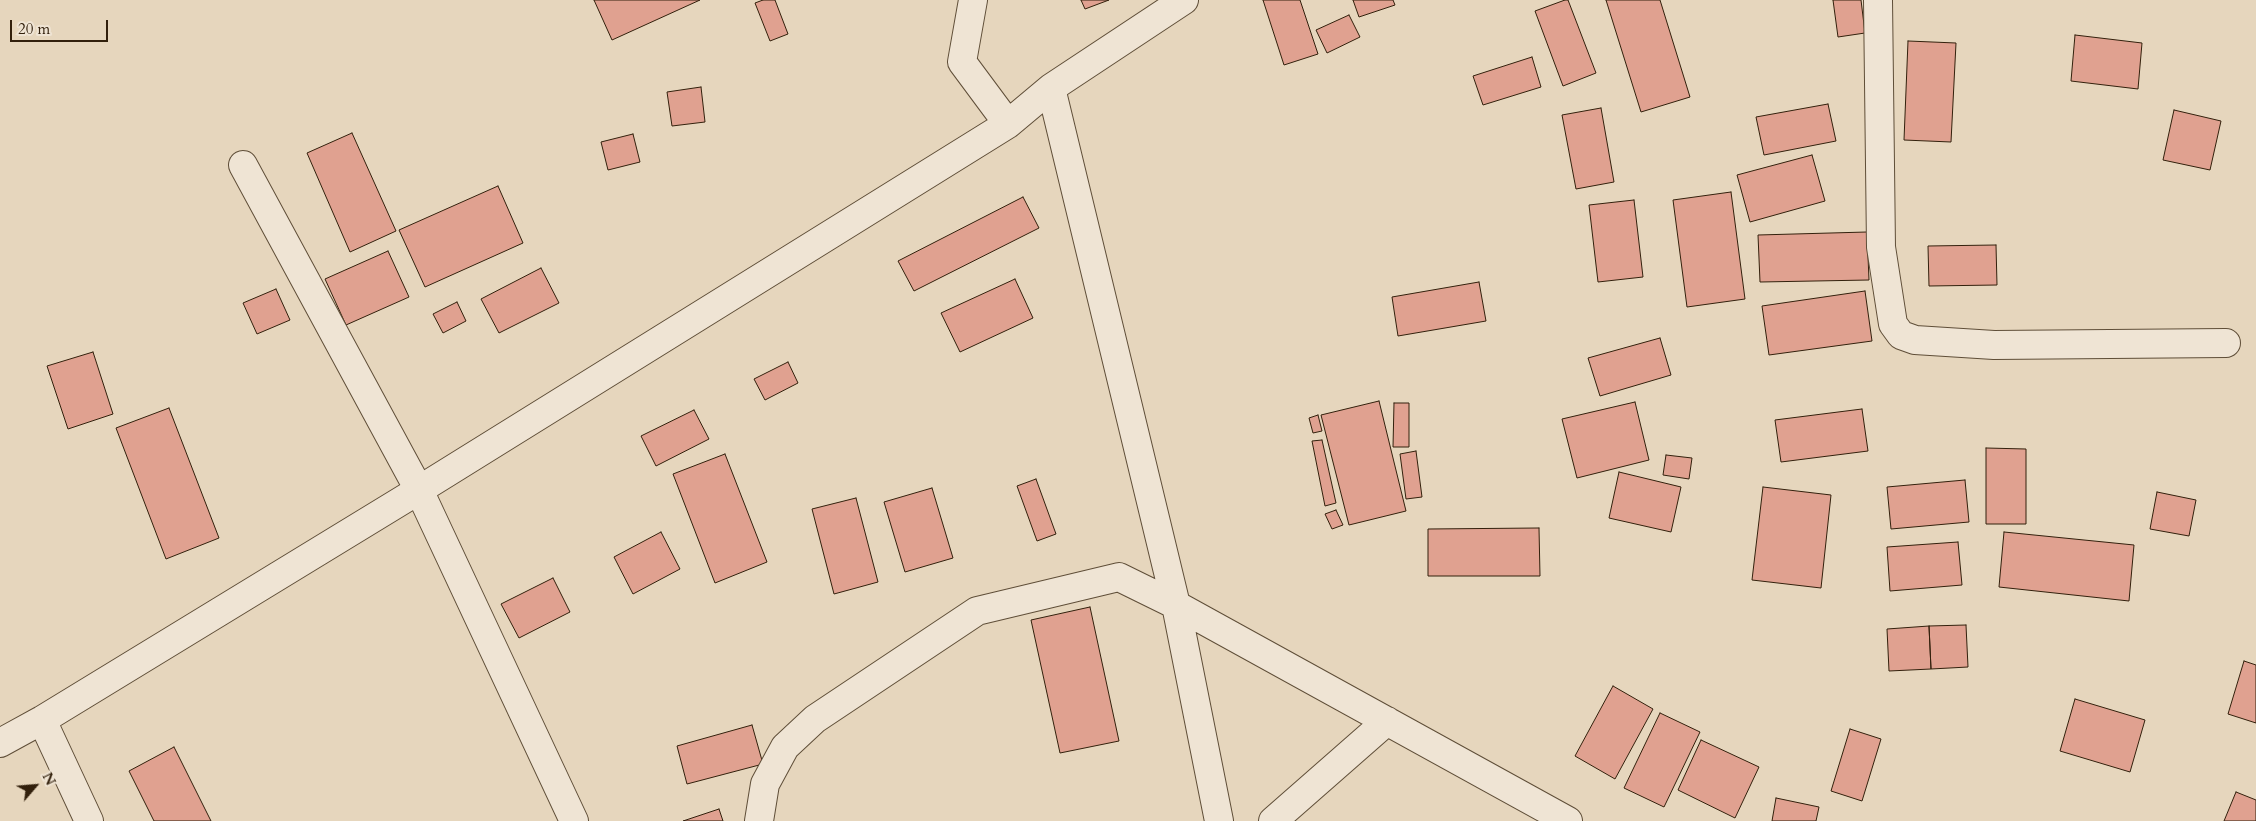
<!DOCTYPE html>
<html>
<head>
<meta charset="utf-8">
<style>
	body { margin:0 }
	#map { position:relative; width:2256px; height:821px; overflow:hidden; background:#e6d6bd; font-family:Cardo,serif }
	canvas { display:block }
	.north { position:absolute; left:10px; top:761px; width:50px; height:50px; -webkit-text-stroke:4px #efe4d4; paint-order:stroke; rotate:63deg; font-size:14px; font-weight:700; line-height:20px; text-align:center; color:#32200c }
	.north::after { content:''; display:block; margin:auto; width:18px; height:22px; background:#32200c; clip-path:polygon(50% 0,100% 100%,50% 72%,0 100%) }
	.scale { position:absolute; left:10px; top:20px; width:98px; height:22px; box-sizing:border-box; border:2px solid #32200c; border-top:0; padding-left:6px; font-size:15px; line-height:18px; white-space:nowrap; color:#32200c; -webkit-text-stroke:4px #efe4d4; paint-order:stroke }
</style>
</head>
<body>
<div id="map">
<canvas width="2256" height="821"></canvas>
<div class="north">N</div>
<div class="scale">20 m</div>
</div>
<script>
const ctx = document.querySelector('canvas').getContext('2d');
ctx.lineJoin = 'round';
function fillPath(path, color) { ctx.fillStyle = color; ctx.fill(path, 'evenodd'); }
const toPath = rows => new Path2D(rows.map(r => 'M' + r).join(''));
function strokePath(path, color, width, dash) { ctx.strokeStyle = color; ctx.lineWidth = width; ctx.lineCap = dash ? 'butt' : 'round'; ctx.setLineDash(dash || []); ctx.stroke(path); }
const building = toPath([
	[594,0,700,0,612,40,594,0],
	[763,0,775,0,788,34,770,41,755,3,763,0],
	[1081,0,1109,0,1085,9,1081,0],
	[1263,0,1300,0,1318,54,1284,65,1263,0],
	[1353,0,1393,0,1395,5,1359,17,1353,0],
	[1565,0,1568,0,1596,73,1563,86,1535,11,1565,0],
	[1606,0,1660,0,1690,97,1641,112,1606,0],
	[1833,0,1861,0,1865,33,1838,37,1833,0],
	[1349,15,1360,37,1327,53,1316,30,1349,15],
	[2075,35,2142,43,2138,89,2071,81,2075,35],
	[1908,41,1956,43,1951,142,1904,140,1908,41],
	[1532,57,1541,87,1483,105,1473,76,1532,57],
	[701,87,705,122,672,126,667,92,701,87],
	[1828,104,1836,141,1764,155,1756,117,1828,104],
	[1601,108,1614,182,1576,189,1562,115,1601,108],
	[2174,110,2221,121,2210,170,2163,160,2174,110],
	[352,133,396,231,350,252,307,153,352,133],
	[633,134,640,162,608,170,601,142,633,134],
	[1812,155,1825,201,1750,222,1737,175,1812,155],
	[498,186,523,243,425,287,399,230,498,186],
	[1731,192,1745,299,1687,307,1673,200,1731,192],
	[1023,197,1039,228,914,291,898,261,1023,197],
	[1634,200,1643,277,1598,282,1589,205,1634,200],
	[1867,232,1869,280,1760,282,1758,235,1867,232],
	[1996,245,1997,285,1929,286,1928,246,1996,245],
	[388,251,409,297,346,325,325,279,388,251],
	[541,268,559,303,499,333,481,299,541,268],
	[1015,279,1033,318,960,352,941,313,1015,279],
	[1479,282,1486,321,1398,336,1392,297,1479,282],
	[276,289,290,320,257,334,243,303,276,289],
	[1865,291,1872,341,1769,355,1762,306,1865,291],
	[457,302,466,321,443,333,433,314,457,302],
	[1660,338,1671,375,1600,396,1588,358,1660,338],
	[93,352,113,414,68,429,47,366,93,352],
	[788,362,798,383,765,400,754,379,788,362],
	[1379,401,1406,511,1349,525,1321,415,1379,401],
	[1635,402,1649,460,1577,478,1562,419,1635,402],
	[1394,403,1409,403,1409,447,1393,447,1394,403],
	[169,408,219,538,166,559,116,428,169,408],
	[1862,409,1868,451,1781,462,1775,420,1862,409],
	[694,410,709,439,656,466,641,436,694,410],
	[1318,415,1322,431,1313,433,1309,418,1318,415],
	[1322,440,1336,503,1325,506,1312,441,1322,440],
	[1986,448,2026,449,2026,524,1986,524,1986,448],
	[1416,451,1422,497,1406,499,1400,454,1416,451],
	[725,454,767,562,715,583,673,474,725,454],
	[1666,455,1692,458,1689,479,1663,475,1666,455],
	[1619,472,1681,487,1671,532,1609,518,1619,472],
	[1036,479,1056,534,1037,541,1017,486,1036,479],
	[1965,480,1969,522,1891,529,1887,487,1965,480],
	[1763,487,1831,495,1821,588,1752,580,1763,487],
	[932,488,953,558,905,572,884,502,932,488],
	[2157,492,2196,500,2189,536,2150,529,2157,492],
	[856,498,878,582,834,594,812,509,856,498],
	[1336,510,1343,525,1332,529,1325,514,1336,510],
	[1539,528,1540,576,1428,576,1428,529,1539,528],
	[661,532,680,569,633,594,614,557,661,532],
	[2004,532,2134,545,2129,601,1999,587,2004,532],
	[1958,542,1962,585,1890,591,1887,547,1958,542],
	[553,578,570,612,519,638,501,604,553,578],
	[1090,607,1119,741,1060,753,1031,620,1090,607],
	[1966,625,1968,667,1931,669,1929,626,1966,625],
	[1929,626,1931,669,1889,671,1887,629,1929,626],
	[2244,661,2256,665,2256,723,2228,714,2244,661],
	[1613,686,1653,709,1615,779,1575,756,1613,686],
	[2075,699,2145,720,2130,772,2060,751,2075,699],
	[1660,713,1700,732,1664,807,1624,788,1660,713],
	[752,725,763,764,687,784,677,746,752,725],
	[1850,729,1881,739,1862,801,1831,791,1850,729],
	[1701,740,1759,767,1735,818,1678,790,1701,740],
	[174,747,211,821,154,821,129,771,174,747],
	[2236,792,2256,800,2256,821,2224,821,2236,792],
	[1776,798,1819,807,1816,821,1772,821,1776,798],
	[719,809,723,821,683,821,719,809]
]);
const minor = toPath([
	[973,0,962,62,1008,124],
	[1878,0,1881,247,1893,324,1901,335,1915,340,1994,345,2226,343],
	[1051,88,1176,605,1219,821],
	[243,165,419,490,574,821],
	[42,720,89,821],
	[0,743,42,720,419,490,1008,124,1051,88,1184,0],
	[759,821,765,784,785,747,815,719,977,611,1119,577,1176,605,1568,821],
	[1273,821,1387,721]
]);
fillPath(building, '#e0a190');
strokePath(building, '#32200c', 1);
strokePath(minor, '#5f4e38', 30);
strokePath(minor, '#efe4d4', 28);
</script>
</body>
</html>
